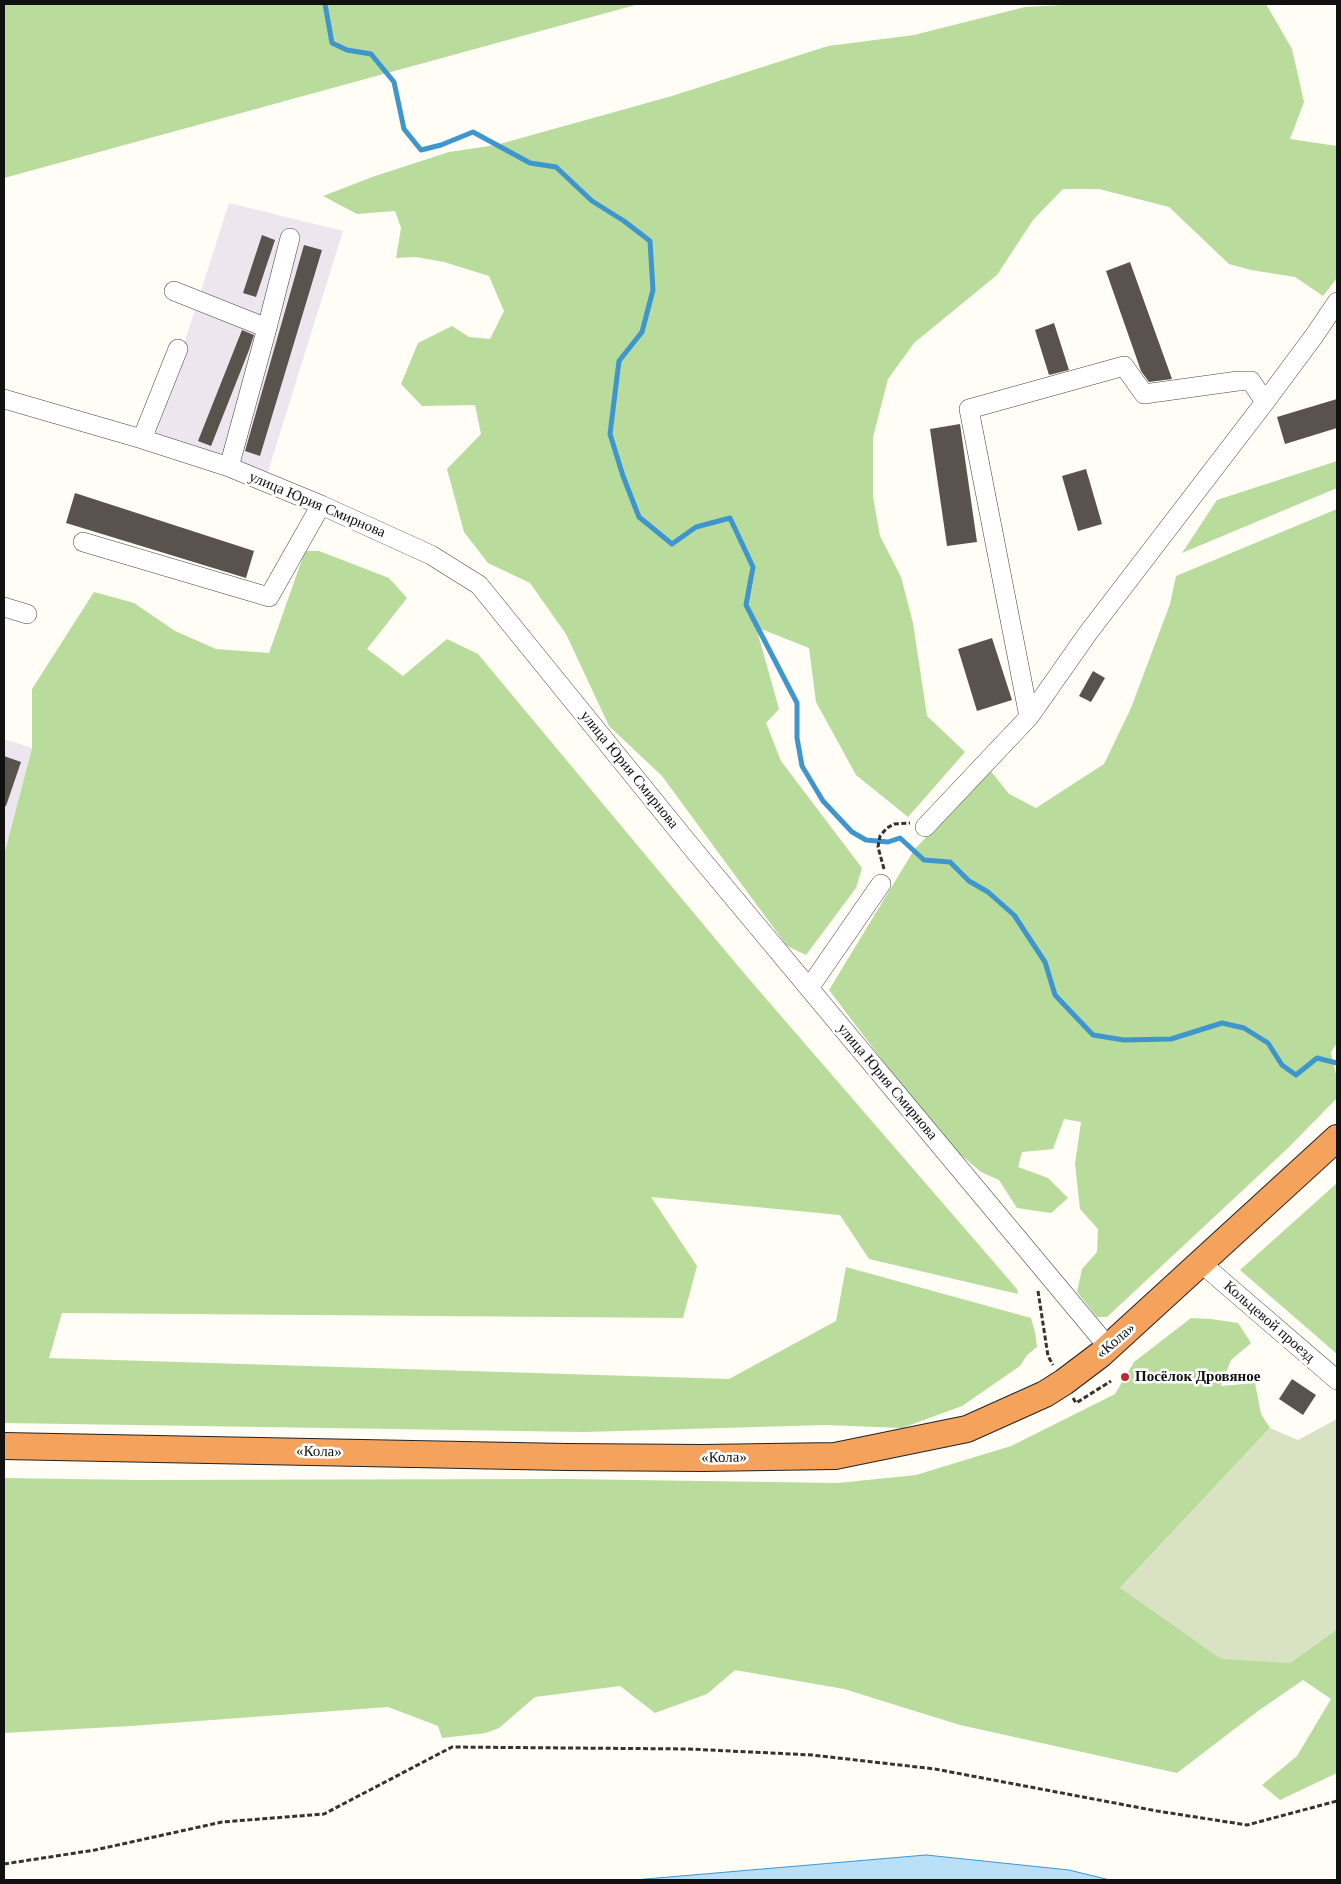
<!DOCTYPE html>
<html>
<head>
<meta charset="utf-8">
<style>
	body { margin:0 }
	#map { position:relative; width:1341px; height:1884px; overflow:hidden; background:#fffdf5; font-family:"Times New Roman",serif }
	canvas { display:block }
	.frame { position:absolute; inset:0; border:5px solid #111; pointer-events:none }
</style>
</head>
<body>
<div id="map">
<canvas width="1341" height="1884"></canvas>
<div class="frame"></div>
</div>
<script>
const ctx = document.querySelector('canvas').getContext('2d');
ctx.lineJoin = 'round';
function fillPath(path, color) { ctx.fillStyle = color; ctx.fill(path, 'evenodd'); }
const toPath = rows => new Path2D(rows.map(r => 'M' + r).join(''));
function strokePath(path, color, width, dash) { ctx.strokeStyle = color; ctx.lineWidth = width; ctx.lineCap = dash ? 'butt' : 'round'; ctx.setLineDash(dash || []); ctx.stroke(path); }
function label(font, color, halo, rows, align = 'center') {
  ctx.font = font + ' "Times New Roman",serif'; ctx.lineWidth = 5; ctx.setLineDash([]); ctx.textBaseline = 'middle'; ctx.strokeStyle = halo; ctx.fillStyle = color; for (const [text, x, y, turn = 0] of rows) {
    ctx.save(); ctx.translate(x, y); ctx.rotate((+turn || 0) * Math.PI / 180); ctx.textAlign = isNaN(turn) ? turn : align; if (halo) ctx.strokeText(text, 0, 0); ctx.fillText(text, 0, 0); ctx.restore();
  }
}
const industrial = toPath([
	[229,203,343,231,268,472,155,435],
	[4,739,32,748,4,855]
]);
const forest = toPath([
	[4,4,639,4,4,178],
	[1082,4,1266,4,1292,49,1304,102,1290,139,1337,146,1337,278,1323,296,1295,277,1251,270,1229,264,1169,207,1099,189,1063,189,1033,220,997,275,914,343,888,379,873,437,873,497,880,536,901,577,913,623,927,716,965,752,908,817,856,775,816,702,809,648,756,627,779,709,766,723,781,761,862,868,856,888,806,955,787,946,662,776,609,726,566,634,530,583,488,563,464,532,447,469,481,434,475,405,422,406,401,384,418,343,452,326,469,337,490,339,504,311,489,276,444,262,416,257,396,258,401,228,395,211,357,214,323,196,375,176,449,152,496,145,672,96,828,46,914,35,1025,7],
	[1337,461,1337,488,1182,553,1217,500],
	[1337,509,1337,1043,1331,1052,1337,1079,1337,1098,1288,1148,1107,1317,1097,1317,1077,1292,1082,1269,1097,1252,1098,1229,1080,1209,1075,1164,1081,1122,1064,1119,1053,1149,1022,1152,1018,1167,1048,1178,1068,1198,1051,1213,1017,1208,999,1180,981,1172,942,1139,829,990,914,850,990,770,1009,794,1036,808,1104,764,1131,708,1170,604,1176,576],
	[305,551,319,551,389,578,407,598,367,649,403,676,447,639,478,654,743,972,1017,1289,1018,1294,869,1259,840,1215,651,1197,697,1266,683,1318,62,1313,49,1358,729,1379,836,1321,846,1267,1031,1318,1035,1332,1037,1347,1027,1355,1020,1366,962,1406,902,1428,826,1425,584,1432,4,1423,4,855,32,748,32,689,94,592,134,603,175,631,216,649,269,653],
	[1337,1183,1337,1354,1240,1270],
	[1191,1318,1211,1319,1238,1323,1251,1343,1231,1360,1221,1386,1255,1383,1261,1414,1270,1428,1120,1588,1290,1663,1337,1629,1337,1773,1280,1800,1262,1785,1297,1756,1331,1699,1303,1680,1258,1711,1177,1773,960,1725,844,1689,735,1670,707,1694,655,1713,620,1686,535,1697,499,1728,486,1733,442,1738,438,1726,388,1707,131,1726,4,1733,4,1478,140,1480,566,1479,838,1483,916,1475,1011,1446,1115,1394,1134,1362]
]);
const cemetery = toPath([
	[1337,1419,1337,1629,1290,1663,1221,1659,1120,1588,1270,1428,1298,1440]
]);
const water = toPath([
	[926,1855,1069,1870,1110,1880,634,1880,926,1855]
]);
const stream = toPath([
	[325,4,332,43,347,50,371,54,394,82,404,129,421,150,441,145,473,132,530,163,556,167,592,201,624,221,650,241,653,290,642,332,619,361,610,434,623,476,639,517,672,544,696,527,730,518,753,567,746,605,797,703,797,738,802,766,823,801,852,832,866,840,888,842,900,838,924,860,950,862,969,881,988,892,1014,915,1045,962,1055,995,1093,1035,1124,1040,1171,1039,1222,1023,1244,1028,1268,1043,1282,1065,1296,1075,1317,1058,1337,1063]
]);
const building = toPath([
	[262,235,275,240,256,297,243,293],
	[304,245,322,250,260,456,245,451],
	[1130,262,1172,379,1149,382,1141,371,1106,271],
	[1054,323,1069,370,1049,375,1035,330],
	[242,330,254,335,249,350,211,446,198,441],
	[1337,399,1337,428,1285,444,1277,417],
	[960,424,977,542,947,546,930,429],
	[1086,469,1102,524,1078,531,1062,476],
	[75,493,254,551,246,578,66,523],
	[992,638,1012,700,977,711,958,649],
	[1093,671,1105,678,1091,702,1079,696],
	[4,756,21,762,6,806,4,806],
	[1292,1379,1316,1395,1303,1415,1279,1399]
]);
const path = toPath([
	[884,869,878,847,880,836,887,828,894,824,910,823],
	[1038,1291,1048,1356,1053,1365],
	[1073,1398,1076,1403,1111,1381],
	[4,1864,95,1850,222,1822,324,1814,452,1747,689,1749,812,1755,935,1769,1157,1811,1247,1825,1337,1801]
]);
const minor = toPath([
	[174,291,267,328],
	[4,399,142,439,229,467,321,505,431,555,479,585,693,849,1109,1348],
	[142,439,178,349],
	[229,467,267,328,290,238],
	[83,542,269,597,321,505],
	[4,607,27,614],
	[1029,717,969,409,1124,366,1144,394,1238,381,1251,381,1265,402],
	[925,827,1029,717,1088,633,1265,402,1314,336,1337,302],
	[809,988,881,884],
	[1201,1263,1337,1380]
]);
const highway = toPath([
	[4,1446,566,1457,703,1458,835,1456,967,1429,1045,1394,1064,1382,1101,1354,1337,1138]
]);
const markers = [
	[1125,1377,5,"#c4262e"]
];
const streetNames = [
	["улица Юрия Смирнова",317,505,23],
	["улица Юрия Смирнова",629,770,51],
	["улица Юрия Смирнова",887,1082,50],
	["Кольцевой проезд",1269,1322,41],
	["«Кола»",1116,1341,-41],
	["«Кола»",319,1452,1],
	["«Кола»",724,1458,-1]
];
const poiNames = [
	["Посёлок Дровяное",1135,1377]
];
fillPath(industrial, '#eee6ef');
fillPath(forest, '#b9dc9c');
fillPath(cemetery, '#d9e3c4');
fillPath(water, '#b9e0f7');
strokePath(water, '#3f96cf', 1);
strokePath(stream, '#3f96cf', 5);
fillPath(building, '#5a524d');
strokePath(minor, '#444', 20);
strokePath(highway, '#222', 28);
strokePath(path, '#333', 3, [5, 2.5]);
strokePath(minor, '#fff', 19);
strokePath(highway, '#f5a25d', 26);
for (const [x, y, r, color] of markers) { const dot = new Path2D(); dot.arc(x, y, r, 0, 2 * Math.PI); ctx.fillStyle = color; ctx.fill(dot); strokePath(dot, '#fff', 2); }
label('15px', '#111', '#fff', streetNames);
label('bold 15px', '#111', '#fff', poiNames, 'left');
</script>
</body>
</html>
